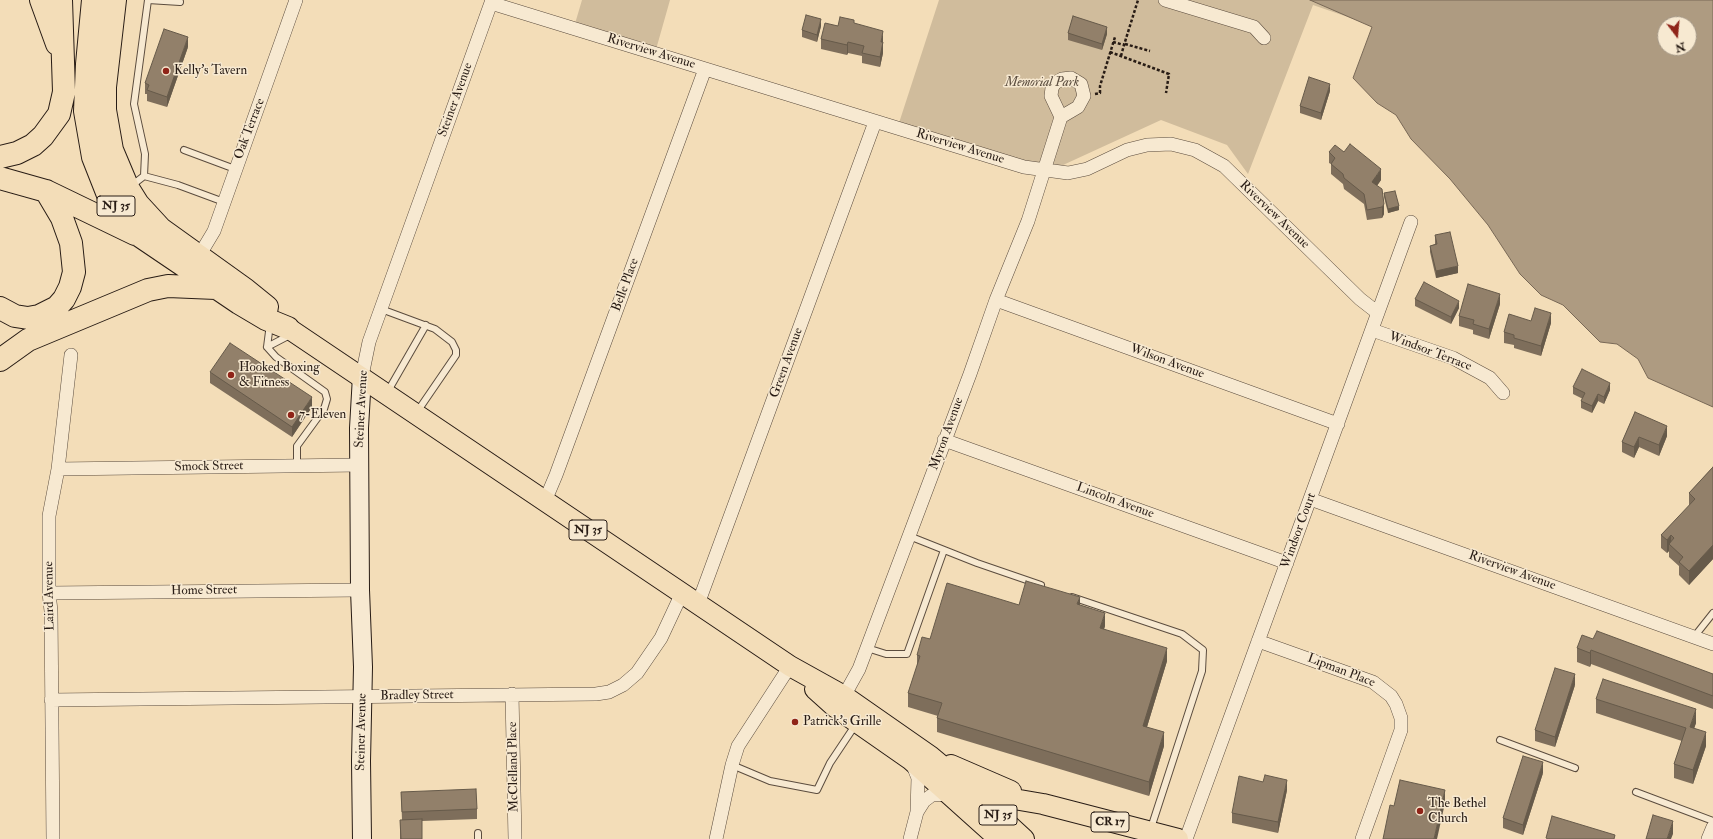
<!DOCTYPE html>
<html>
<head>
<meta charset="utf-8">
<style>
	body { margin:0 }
	#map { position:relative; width:1713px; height:839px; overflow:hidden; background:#f3ddb8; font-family:"IM FELL Double Pica",serif }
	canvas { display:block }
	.north { position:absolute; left:1657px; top:16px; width:40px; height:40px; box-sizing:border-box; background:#f7e9d1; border:1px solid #a49786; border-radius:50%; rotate:164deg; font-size:11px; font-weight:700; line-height:16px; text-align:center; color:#281c15 }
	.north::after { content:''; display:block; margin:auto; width:14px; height:18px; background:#8f2418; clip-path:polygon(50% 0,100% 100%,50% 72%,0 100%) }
</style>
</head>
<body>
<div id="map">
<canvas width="1713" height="839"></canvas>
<div class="north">N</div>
</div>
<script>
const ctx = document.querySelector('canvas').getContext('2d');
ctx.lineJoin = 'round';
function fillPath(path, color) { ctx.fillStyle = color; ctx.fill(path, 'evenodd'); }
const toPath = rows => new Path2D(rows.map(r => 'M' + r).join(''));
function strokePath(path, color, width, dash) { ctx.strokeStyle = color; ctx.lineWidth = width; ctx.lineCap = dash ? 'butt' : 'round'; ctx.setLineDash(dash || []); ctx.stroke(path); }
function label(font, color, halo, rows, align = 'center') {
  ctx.font = font + ' "IM FELL Double Pica",serif'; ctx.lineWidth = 3; ctx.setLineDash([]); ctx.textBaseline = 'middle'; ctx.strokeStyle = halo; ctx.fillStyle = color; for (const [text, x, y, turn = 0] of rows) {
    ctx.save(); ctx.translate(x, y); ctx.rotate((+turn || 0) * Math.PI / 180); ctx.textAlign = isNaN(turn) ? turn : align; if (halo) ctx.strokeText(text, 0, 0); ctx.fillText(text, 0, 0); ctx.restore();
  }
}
const green = toPath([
	[582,0,670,0,655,53,574,27],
	[939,0,1334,0,1368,24,1313,5,1248,174,1227,145,1161,120,1050,171,898,126]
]);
const water = toPath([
	[1310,0,1713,0,1713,407,1648,378,1638,359,1617,344,1600,342,1563,305,1541,295,1520,274,1488,225,1450,179,1411,139,1396,115,1377,103,1353,78,1372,27,1310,0],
	[1665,24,1689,24,1689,48,1665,48,1665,24]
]);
const path = toPath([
	[1113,42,1124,45,1138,0],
	[1125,44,1150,51],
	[1110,52,1169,74,1166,93],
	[1121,56,1124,45],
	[1095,94,1100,93,1100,86,1115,37]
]);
const lane = toPath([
	[148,0,180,2],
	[184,150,235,169],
	[144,176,145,154,134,104,148,0],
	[131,186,144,176,178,185,224,202],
	[381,309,435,329,452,342,456,350,456,355,417,412],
	[270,324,267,347,290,335],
	[267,347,276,357,325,392,327,399,324,409,297,446,297,466],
	[388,391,426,325],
	[909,536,977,563,1041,585],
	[1072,597,1182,634,1203,650,1202,671,1151,828],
	[1694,637,1713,613],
	[867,648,886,654,907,654,944,550],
	[1500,740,1575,768],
	[732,765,770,781,817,790,830,763,856,724],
	[1636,792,1713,821],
	[478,833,478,839]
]);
const street = toPath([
	[1165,0,1254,27,1264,38],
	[491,3,1024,167,1068,173,1087,169,1127,150,1147,145,1171,144,1195,150,1224,166,1360,299,1378,313],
	[1071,78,1081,84,1084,96,1078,107,1061,117,1051,96,1052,88,1055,83,1062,79,1071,78],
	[199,256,214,231,296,0],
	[996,300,1338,424],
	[1372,330,1453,358,1490,378,1503,393],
	[362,376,369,342,492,0],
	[944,440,1287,563],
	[58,469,359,465],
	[1310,499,1713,644],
	[545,501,556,475,705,69],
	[49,593,360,590],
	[698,604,875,122],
	[1258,641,1373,682,1391,696,1396,704,1401,718,1401,730,1362,839],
	[512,694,515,839],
	[844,696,859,669,970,374,996,300,1028,221,1061,117],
	[51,700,596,694,609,692,623,685,637,673,661,638,682,593],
	[917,812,924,801,932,795,949,794],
	[53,839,51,611,49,593,49,516,58,469,71,355],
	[716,839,732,765,738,746,790,666],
	[910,839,917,812,918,778,912,763],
	[1186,839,1411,222],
	[1708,839,1713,827]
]);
const secondary = toPath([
	[362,376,359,428,360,590,363,667,361,761,362,839]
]);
const primary = toPath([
	[288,328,790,666,844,696,930,756,973,792,1024,839],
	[815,689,835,707,911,760,999,839],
	[911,760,938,776],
	[951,765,1011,791],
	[973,792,1043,804,1178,839]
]);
const highway = toPath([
	[41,0,57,44],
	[93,0,87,64,85,111,93,157,108,195,137,234,239,303,266,319,288,328],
	[115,0,105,87,105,110,112,150,128,188,138,204,161,229,246,290,267,307],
	[0,157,17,153,33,145,43,136,59,114,64,92,61,0],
	[0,178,46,191,135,234],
	[0,308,15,316,28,318,39,316,57,307,64,299,70,287,74,272,71,243,62,218,46,191],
	[0,360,28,340,148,290,168,286,216,288]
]);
const wall = toPath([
	[854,24,883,41,883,53,880,67,862,63,862,56,848,53,847,55,821,49,821,39,838,26],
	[821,26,817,42,802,37,802,30],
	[1068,33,1107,34,1102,50,1068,40],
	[188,47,167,107,147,101,147,94,145,94,145,83],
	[1330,91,1321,120,1300,113,1300,106],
	[1329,152,1381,180,1377,186,1384,214,1382,218,1367,220,1364,204,1344,189,1343,184,1331,174,1331,164,1329,163],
	[1384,193,1399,210,1388,213,1384,197],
	[1435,235,1458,273,1436,278,1430,252,1430,246,1435,244],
	[1415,299,1459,308,1451,324,1415,306],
	[1500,304,1489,339,1473,334,1473,330,1459,326,1459,316],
	[1531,321,1551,323,1541,356,1514,348,1514,345,1504,343,1504,332],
	[210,372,312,407,292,437,210,383],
	[1573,387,1610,390,1604,404,1598,401,1592,413,1581,408,1581,401,1583,399,1573,394],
	[1635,412,1667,436,1659,456,1639,447,1634,458,1622,452,1622,442],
	[1713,467,1713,559,1689,585,1679,575,1679,566,1669,557,1669,551,1667,553,1661,548,1661,535,1689,506,1689,493],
	[1019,605,1080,605,1105,626,1104,629,1167,661,1147,727,1164,746,1149,796,937,732,937,718,938,716,908,707,908,693,917,666,917,655,930,639],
	[1593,639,1713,674,1713,709,1591,664,1590,667,1577,662,1577,648],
	[1575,685,1555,747,1535,741,1535,730],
	[1596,699,1696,723,1694,728,1706,746,1693,784,1674,778,1674,764,1682,741,1596,713],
	[1543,773,1523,835,1503,828,1503,818],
	[1287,790,1278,833,1232,823,1232,813],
	[401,792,477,809,477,819,422,821,422,839,400,839,400,820,402,820]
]);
const shadedWall = toPath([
	[821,19,821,26,817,42,817,35],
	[1107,27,1107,34,1102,50,1102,44],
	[883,31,883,41,881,52,881,42],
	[188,37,188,47,167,107,167,97],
	[848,42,848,53,847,55,847,45],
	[883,42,883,53,880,67,880,57],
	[1330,84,1330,91,1321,120,1321,113],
	[1381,169,1381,180,1372,192,1372,182],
	[1384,204,1384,214,1382,218,1382,207],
	[1399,206,1399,210,1388,213,1388,209],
	[1458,266,1458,273,1436,278,1436,271],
	[1500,294,1500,304,1489,339,1489,329],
	[1459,301,1459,308,1451,324,1451,317],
	[1551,313,1551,323,1541,356,1541,346],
	[1610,383,1610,390,1604,404,1604,397],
	[1598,394,1598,401,1592,413,1592,406],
	[312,397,312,407,292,437,292,427],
	[1667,426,1667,436,1659,456,1659,445],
	[1639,437,1639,447,1634,458,1634,447],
	[1671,535,1671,546,1669,544,1669,551,1667,553,1667,540],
	[1713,545,1713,559,1689,585,1689,571],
	[1080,597,1080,610,1077,604],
	[1105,613,1105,626,1100,641,1100,628],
	[1167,648,1167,661,1143,740,1143,726],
	[1591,650,1591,664,1590,667,1590,653],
	[1575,674,1575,685,1555,747,1555,737],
	[1696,709,1696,723,1690,741,1690,727],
	[1164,732,1164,746,1149,796,1149,782],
	[1706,732,1706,746,1693,784,1693,770],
	[1543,762,1543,773,1523,835,1523,825],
	[1287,780,1287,790,1278,833,1278,822],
	[1445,790,1445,803,1437,839,1434,839],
	[1673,821,1673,834,1671,839,1667,839]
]);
const building = toPath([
	[806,15,821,19,817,35,802,30,806,15],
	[1073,16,1107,27,1102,44,1068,33,1073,16],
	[840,17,854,20,854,23,883,31,881,42,883,42,880,57,862,53,864,46,848,42,847,45,821,39,825,23,838,26,840,17],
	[164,29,188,37,167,97,147,90,149,85,145,83,164,29],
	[1309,77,1330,84,1321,113,1300,106,1309,77],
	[1350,144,1381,169,1372,182,1382,189,1384,204,1382,207,1367,210,1364,194,1344,178,1343,174,1331,164,1335,158,1329,152,1335,145,1344,152,1350,144],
	[1395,191,1399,206,1388,209,1384,193,1395,191],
	[1450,232,1458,266,1436,271,1430,246,1437,244,1435,235,1450,232],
	[1424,282,1459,301,1451,317,1415,299,1424,282],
	[1468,284,1500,294,1489,329,1473,324,1474,320,1459,316,1468,284],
	[1535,308,1551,313,1541,346,1514,338,1514,335,1504,332,1509,314,1531,321,1535,308],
	[230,343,312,397,292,427,210,372,230,343],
	[1582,369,1610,383,1604,397,1598,394,1592,406,1581,401,1585,393,1573,387,1582,369],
	[1635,412,1667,426,1659,445,1639,437,1634,447,1622,442,1635,412],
	[1713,467,1713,545,1689,571,1679,562,1683,557,1669,544,1674,538,1671,535,1667,540,1661,535,1695,499,1689,493,1713,467],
	[1026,581,1080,597,1077,604,1105,613,1100,628,1167,648,1143,726,1164,732,1149,782,937,718,942,703,908,693,920,656,917,655,922,637,930,639,947,583,1019,605,1026,581],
	[1597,631,1713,674,1713,696,1591,650,1590,653,1577,648,1582,635,1593,639,1597,631],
	[1555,668,1575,674,1555,737,1535,730,1555,668],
	[1603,679,1696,709,1690,727,1706,732,1693,770,1674,764,1686,728,1596,699,1603,679],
	[1523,756,1543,762,1523,825,1503,818,1523,756],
	[1265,775,1287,780,1278,822,1232,813,1239,776,1263,782,1265,775],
	[1400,780,1445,790,1434,839,1383,839,1390,805,1394,806,1400,780],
	[476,789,477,809,402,812,401,792,476,789],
	[1653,815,1673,821,1667,839,1646,839,1653,815],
	[1552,816,1615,835,1614,839,1548,839,1546,838,1552,816],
	[422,819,422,839,401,839,400,820,422,819]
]);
const markers = [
	[166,71,4,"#8f2418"],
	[231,375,4,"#8f2418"],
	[291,415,4,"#8f2418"],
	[795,722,4,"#8f2418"],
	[1420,811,4,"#8f2418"]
];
const shields = [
	[116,206,38],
	[588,530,38],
	[998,815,38],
	[1110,822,38]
];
const shieldNames = [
	["NJ 35",116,206],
	["NJ 35",588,530],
	["NJ 35",998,815],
	["CR 17",1110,822]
];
const streetNames = [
	["Riverview Avenue",651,52,17],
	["Steiner Avenue",456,100,-70],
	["Oak Terrace",250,129,-69],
	["Riverview Avenue",960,147,17],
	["Riverview Avenue",1274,215,44],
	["Belle Place",626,285,-70],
	["Windsor Terrace",1430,352,21],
	["Wilson Avenue",1167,362,20],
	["Green Avenue",787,363,-70],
	["Steiner Avenue",362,409,-87],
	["Myron Avenue",947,434,-70],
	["Smock Street",209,467,-1],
	["Lincoln Avenue",1115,501,20],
	["Windsor Court",1299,531,-70],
	["Riverview Avenue",1512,571,20],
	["Home Street",204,591,-1],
	["Laird Avenue",50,596,-91],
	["Lipman Place",1341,671,21],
	["Bradley Street",417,696,-1],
	["Steiner Avenue",362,732,-89],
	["McClelland Place",514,767,-91]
];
const poiNames = [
	["Kelly's Tavern",174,71],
	["Hooked Boxing",239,368],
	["& Fitness",239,383],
	["7-Eleven",299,415],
	["Patrick’s Grille",803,722],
	["The Bethel",1428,804],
	["Church",1428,819]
];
const parkNames = [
	["Memorial Park",1042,83]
];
fillPath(green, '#d0bc9c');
fillPath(water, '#ae9b81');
strokePath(water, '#786856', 1);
strokePath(lane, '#5b4c3e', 8);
strokePath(street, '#5b4c3e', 14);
strokePath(secondary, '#281c15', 20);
strokePath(primary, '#281c15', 22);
strokePath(highway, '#281c15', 24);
strokePath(path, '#281c15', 2.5, [3, 2]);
strokePath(lane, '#f7e9d1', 6);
strokePath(street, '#f7e9d1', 13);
strokePath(secondary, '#f7e9d1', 18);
strokePath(primary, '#f3ddb8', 20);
strokePath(highway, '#f3ddb8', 22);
fillPath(wall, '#7e6e5b');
fillPath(shadedWall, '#665a4a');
fillPath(building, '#92806a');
strokePath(building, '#665a4a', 1);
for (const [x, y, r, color] of markers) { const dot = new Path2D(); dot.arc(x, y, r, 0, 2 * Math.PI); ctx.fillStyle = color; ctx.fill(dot); strokePath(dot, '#f7e9d1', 1.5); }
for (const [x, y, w] of shields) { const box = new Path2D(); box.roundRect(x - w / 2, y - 10, w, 20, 3); ctx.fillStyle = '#f7e9d1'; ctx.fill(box); strokePath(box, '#281c15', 1); }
label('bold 12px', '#281c15', null, shieldNames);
label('13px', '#281c15', '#f7e9d1', streetNames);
label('13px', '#281c15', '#f7e9d1', poiNames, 'left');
label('italic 13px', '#5a4c3e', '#f7e9d1', parkNames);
</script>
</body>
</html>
